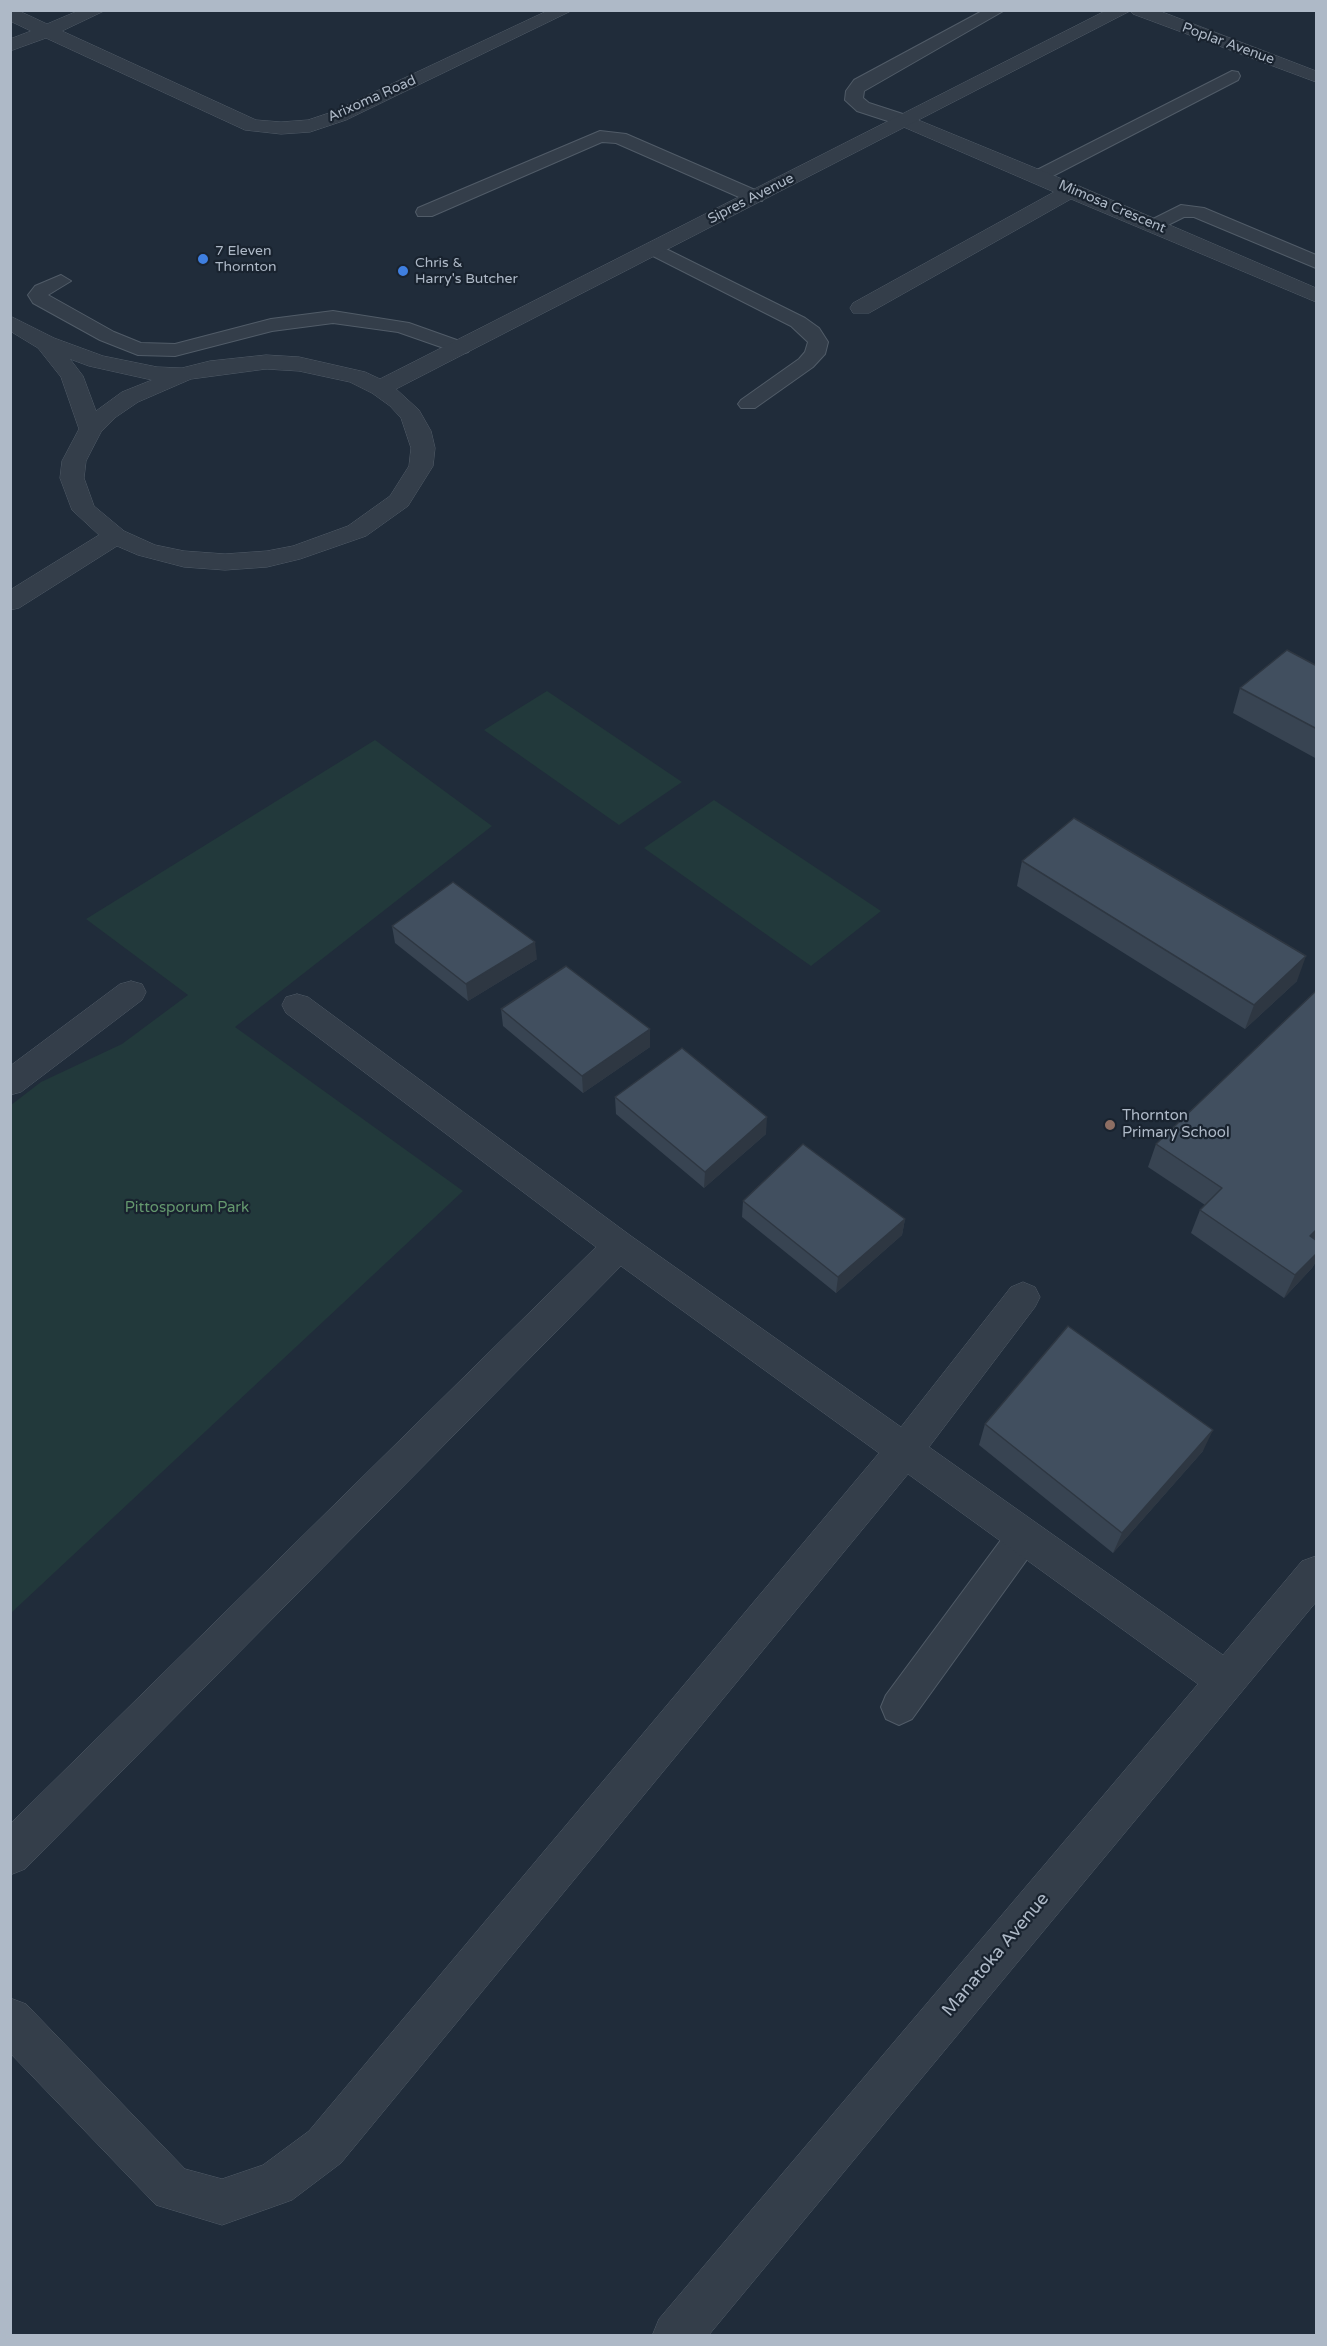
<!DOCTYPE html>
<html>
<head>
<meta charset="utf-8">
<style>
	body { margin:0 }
	#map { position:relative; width:1327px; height:2346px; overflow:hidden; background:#202c3a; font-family:"Varela Round",sans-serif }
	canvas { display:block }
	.frame { position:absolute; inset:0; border:12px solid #aeb9c7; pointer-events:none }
</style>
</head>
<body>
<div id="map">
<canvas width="1327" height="2346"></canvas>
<div class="frame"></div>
</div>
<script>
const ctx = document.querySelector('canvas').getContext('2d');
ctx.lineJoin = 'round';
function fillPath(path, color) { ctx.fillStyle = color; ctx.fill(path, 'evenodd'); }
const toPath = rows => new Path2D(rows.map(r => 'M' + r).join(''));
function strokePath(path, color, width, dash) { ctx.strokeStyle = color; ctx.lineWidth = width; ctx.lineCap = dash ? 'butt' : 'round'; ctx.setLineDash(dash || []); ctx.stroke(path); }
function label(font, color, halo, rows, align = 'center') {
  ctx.font = font + ' "Varela Round",sans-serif'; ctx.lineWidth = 4.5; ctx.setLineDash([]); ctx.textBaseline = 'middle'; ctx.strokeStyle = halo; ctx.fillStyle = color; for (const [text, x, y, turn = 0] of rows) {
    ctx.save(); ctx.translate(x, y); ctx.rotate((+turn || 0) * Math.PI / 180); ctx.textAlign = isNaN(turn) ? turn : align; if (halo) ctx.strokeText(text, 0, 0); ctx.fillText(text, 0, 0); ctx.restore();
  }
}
const green = toPath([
	[547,691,682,782,619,825,484,730],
	[375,740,492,826,235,1027,463,1191,11,1613,11,1105,41,1082,122,1044,188,995,86,919],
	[714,800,881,911,811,966,644,848]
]);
const service = toPath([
	[984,10,1005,10,864,91,863,98,869,103,912,117,915,121,912,125,900,125,857,111,845,100,846,91,854,80,984,10],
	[1232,71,1238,72,1240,76,1238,80,1045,180,1039,181,1030,176,1033,172,1232,71],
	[600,131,626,134,762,193,764,197,762,201,748,201,616,143,602,142,432,216,418,216,416,212,418,208,600,131],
	[1181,205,1204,208,1316,255,1316,268,1194,217,1184,217,1154,232,1145,226,1147,222,1181,205],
	[654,243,805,318,819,328,828,342,825,354,813,367,755,408,741,408,738,404,741,400,799,359,805,352,808,342,791,326,647,253,644,249,647,245,654,243],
	[61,275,71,281,48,295,114,332,141,343,175,344,271,319,333,311,409,323,468,344,471,348,468,352,461,354,398,332,333,323,272,331,175,356,138,355,100,340,33,303,28,295,35,286,61,275],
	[1024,1520,1036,1525,1041,1536,1036,1547,912,1719,899,1725,886,1719,881,1707,886,1695,1012,1525,1024,1520]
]);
const minor = toPath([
	[10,10,17,10,47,24,80,10,106,10,62,31,256,120,281,122,308,120,332,112,549,10,573,10,346,120,310,132,281,134,245,130,46,38,10,51,10,39,31,31,10,21,10,10],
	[906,115,1079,186,1316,288,1316,302,1071,199,869,313,853,313,850,308,853,303,1054,192,899,125,896,121,906,115],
	[131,981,142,984,146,992,142,1000,21,1092,10,1095,10,1066,120,984,131,981],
	[297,994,308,997,631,1236,901,1427,1011,1287,1023,1282,1035,1287,1040,1297,1035,1307,929,1447,1223,1655,1302,1561,1316,1556,1316,1602,708,2336,652,2336,659,2319,1198,1684,908,1474,341,2163,292,2200,222,2225,156,2205,10,2053,10,1998,26,2004,185,2169,222,2179,263,2165,309,2131,879,1453,621,1266,25,1869,10,1875,10,1824,596,1247,286,1013,282,1005,286,997,297,994]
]);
const tertiary = toPath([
	[1107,10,1157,10,1316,71,1316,82,1133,14,1130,11,396,389,419,410,431,431,435,448,433,466,408,506,366,536,300,559,267,567,225,570,184,567,138,555,117,546,19,608,10,610,10,590,99,535,72,510,60,478,62,461,79,429,61,377,38,348,10,331,10,316,54,338,103,356,157,367,182,368,210,361,266,355,299,357,365,372,380,379,1107,10],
	[70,359,89,366,152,380,122,392,96,411,83,376,70,359],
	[266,369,299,371,350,382,372,393,390,406,401,418,411,448,409,466,390,496,348,526,293,546,267,551,225,554,184,551,155,545,124,531,94,506,84,478,86,461,101,432,116,417,138,402,191,379,266,369]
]);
const wall = toPath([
	[1317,666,1317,759,1233,713,1240,688],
	[1022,861,1297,981,1245,1029,1017,886],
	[392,926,537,959,468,1001,395,943],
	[1317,990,1317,1260,1312,1268,1284,1298,1191,1233,1200,1210,1205,1205,1148,1167,1156,1144],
	[501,1009,650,1047,583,1093,503,1026],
	[615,1097,766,1134,704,1188,616,1114],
	[743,1201,905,1219,902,1235,836,1293,742,1217],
	[985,1424,1203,1451,1113,1553,979,1445]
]);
const shadedWall = toPath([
	[535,942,537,959,468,1001,466,984],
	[1306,956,1297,981,1245,1029,1254,1005],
	[650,1029,650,1047,583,1093,582,1076],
	[767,1117,766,1134,704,1188,705,1172],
	[905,1219,902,1235,836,1293,838,1277],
	[1317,1229,1317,1240,1310,1236],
	[1317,1253,1317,1260,1312,1268,1284,1298,1295,1275],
	[1213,1430,1203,1451,1113,1553,1122,1533]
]);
const building = toPath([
	[1287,650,1317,666,1317,729,1240,688,1287,650],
	[1074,818,1306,956,1254,1005,1022,861,1074,818],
	[453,882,535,942,466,984,392,926,453,882],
	[566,966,650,1029,582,1076,501,1009,566,966],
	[1317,990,1317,1229,1310,1236,1317,1241,1317,1253,1295,1275,1200,1210,1222,1188,1156,1144,1317,990],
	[682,1048,767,1117,705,1172,615,1097,682,1048],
	[803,1144,905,1219,838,1277,743,1201,803,1144],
	[1068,1326,1213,1430,1122,1533,985,1424,1068,1326]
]);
const markers = [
	[203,259,6,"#3f7fe0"],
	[403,271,6,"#3f7fe0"],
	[1110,1125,6,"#8d6e63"]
];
const farStreetnames = [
	["Poplar Avenue",1228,44,20],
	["Arixoma Road",372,99,-24],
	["Sipres Avenue",751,199,-27],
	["Mimosa Crescent",1112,207,23]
];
const farPoinames = [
	["7 Eleven",215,251],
	["Thornton",215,267],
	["Chris &",415,263],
	["Harry's Butcher",415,279]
];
const poiNames = [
	["Thornton",1122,1116],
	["Primary School",1122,1133]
];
const parkNames = [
	["Pittosporum Park",187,1208]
];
const nearStreetnames = [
	["Manatoka Avenue",996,1955,-50]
];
fillPath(green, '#22393b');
strokePath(service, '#515c68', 2);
strokePath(minor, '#515c68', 1);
strokePath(tertiary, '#515c68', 1);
fillPath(service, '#343e4a');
fillPath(minor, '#343e4a');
fillPath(tertiary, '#343e4a');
fillPath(wall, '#384452');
fillPath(shadedWall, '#2e3742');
fillPath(building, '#414f5f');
strokePath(building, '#2e3742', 1.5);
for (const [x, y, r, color] of markers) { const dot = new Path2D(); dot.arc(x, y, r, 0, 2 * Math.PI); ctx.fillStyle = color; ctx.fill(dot); strokePath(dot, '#19232f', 2); }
label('14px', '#aeb9c7', '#19232f', farStreetnames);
label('14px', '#aeb9c7', '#19232f', farPoinames, 'left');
label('15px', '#aeb9c7', '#19232f', poiNames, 'left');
label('15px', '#64986e', '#19232f', parkNames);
label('18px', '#aeb9c7', '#19232f', nearStreetnames);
</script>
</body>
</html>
